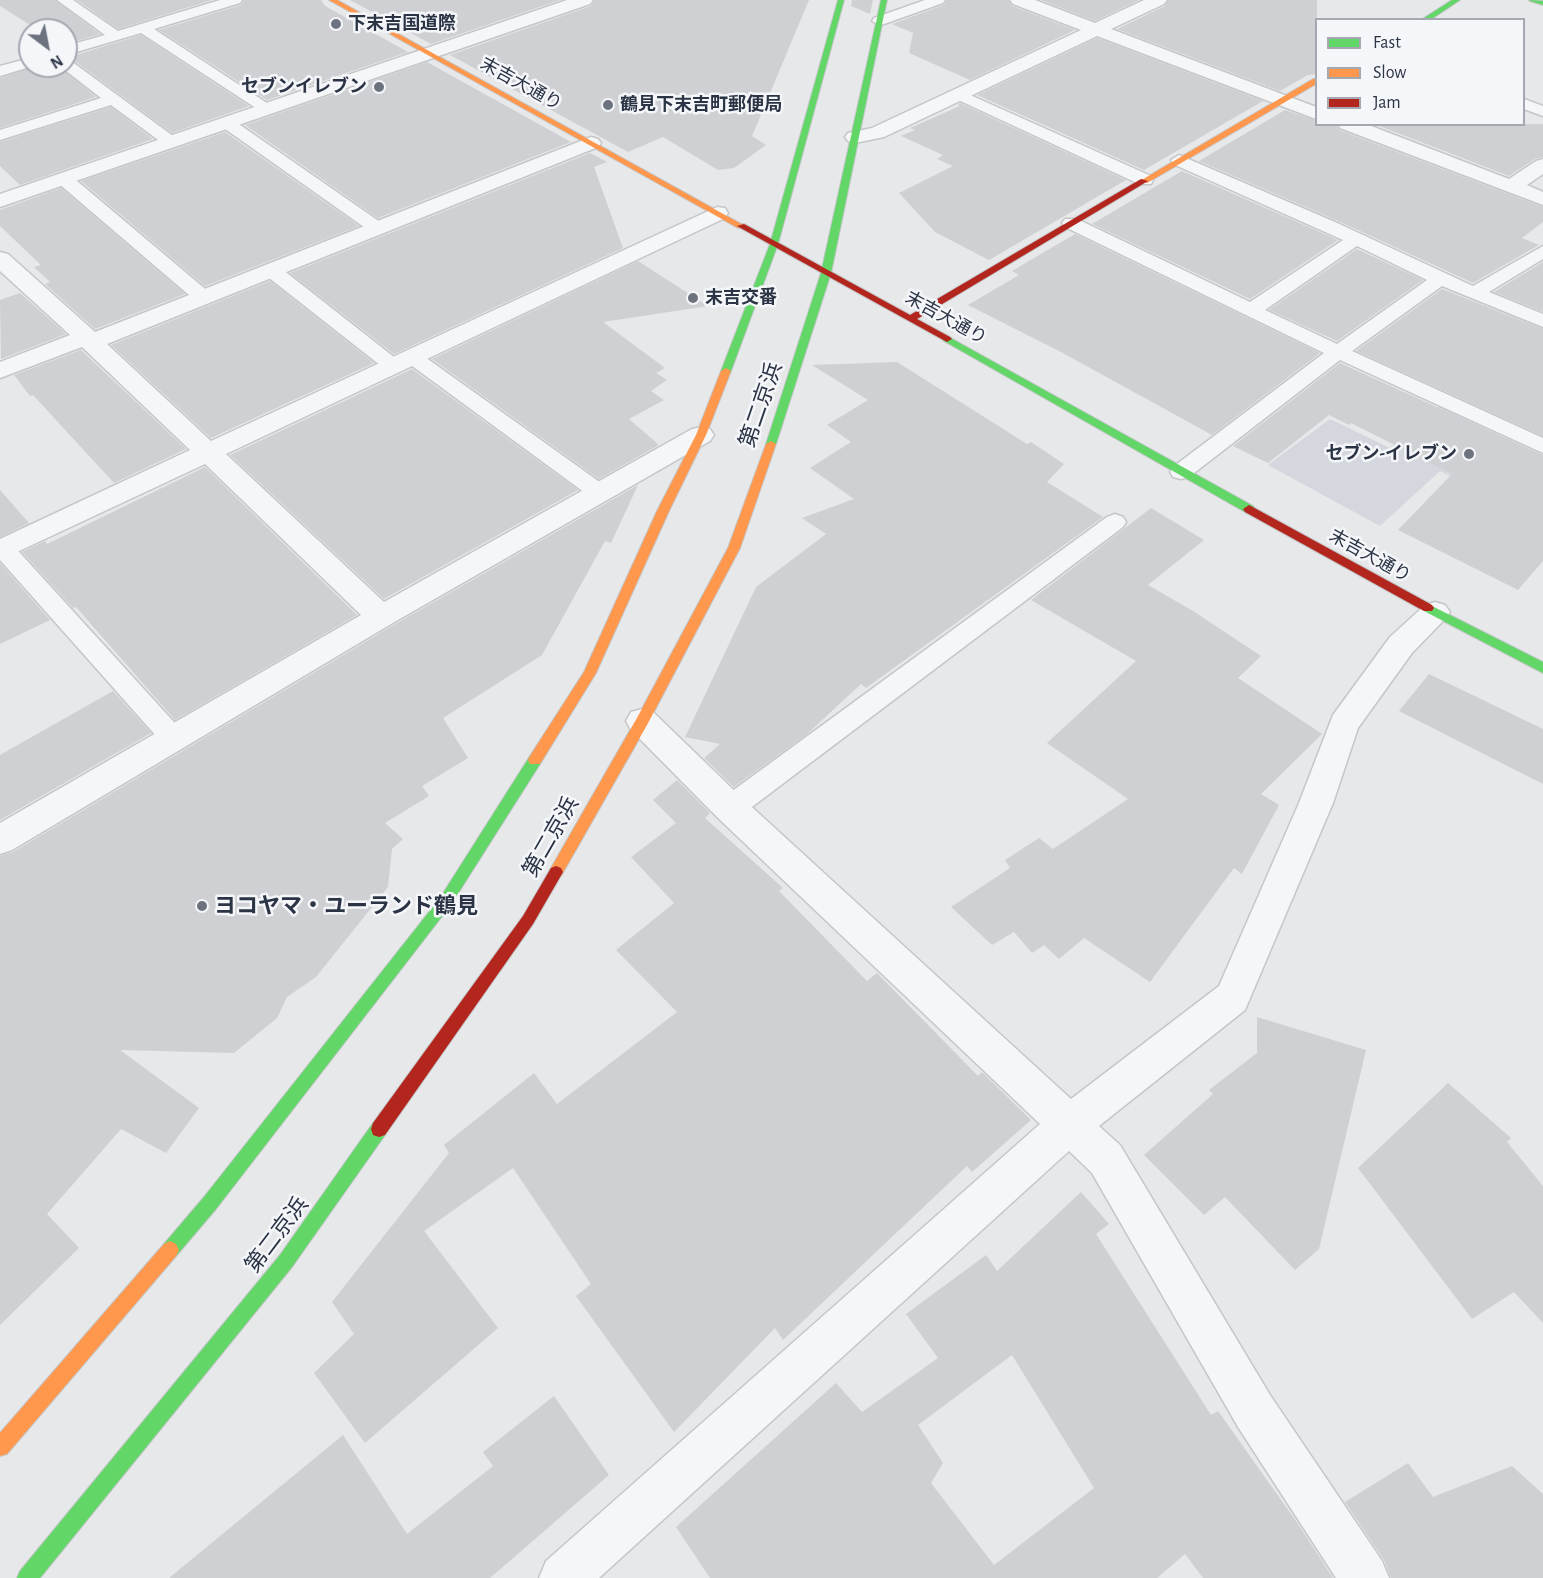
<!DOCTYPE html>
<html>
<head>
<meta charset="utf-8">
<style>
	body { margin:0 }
	#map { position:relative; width:1543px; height:1578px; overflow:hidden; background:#e6e8ea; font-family:"Alegreya Sans",sans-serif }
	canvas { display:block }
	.legend { position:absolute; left:1315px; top:18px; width:210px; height:108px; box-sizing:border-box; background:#f4f6f9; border:2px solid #a4a8b1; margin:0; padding:8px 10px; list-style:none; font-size:18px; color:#2b3445 }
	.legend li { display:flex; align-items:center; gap:12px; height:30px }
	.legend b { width:30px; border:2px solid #a4a8b1 }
	.north { position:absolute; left:18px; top:18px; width:60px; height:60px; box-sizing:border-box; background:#f4f6f9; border:2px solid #a4a8b1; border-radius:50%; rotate:148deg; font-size:16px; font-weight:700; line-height:24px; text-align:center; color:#2b3445 }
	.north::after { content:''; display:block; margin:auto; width:21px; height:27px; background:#6c737f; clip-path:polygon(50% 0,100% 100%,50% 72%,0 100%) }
</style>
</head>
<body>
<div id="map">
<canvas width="1543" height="1578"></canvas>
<ul class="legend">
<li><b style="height:8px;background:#63d668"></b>Fast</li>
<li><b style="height:8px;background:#ff974d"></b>Slow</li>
<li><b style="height:8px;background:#b3261e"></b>Jam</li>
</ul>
<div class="north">N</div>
</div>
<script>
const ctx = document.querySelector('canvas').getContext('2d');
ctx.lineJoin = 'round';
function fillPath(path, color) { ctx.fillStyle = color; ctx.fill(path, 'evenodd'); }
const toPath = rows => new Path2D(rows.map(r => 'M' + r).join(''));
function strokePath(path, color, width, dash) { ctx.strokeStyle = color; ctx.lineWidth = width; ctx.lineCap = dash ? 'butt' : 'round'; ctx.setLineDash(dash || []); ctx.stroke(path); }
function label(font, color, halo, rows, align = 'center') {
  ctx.font = font + ' "Alegreya Sans","Noto Sans JP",sans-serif'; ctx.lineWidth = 5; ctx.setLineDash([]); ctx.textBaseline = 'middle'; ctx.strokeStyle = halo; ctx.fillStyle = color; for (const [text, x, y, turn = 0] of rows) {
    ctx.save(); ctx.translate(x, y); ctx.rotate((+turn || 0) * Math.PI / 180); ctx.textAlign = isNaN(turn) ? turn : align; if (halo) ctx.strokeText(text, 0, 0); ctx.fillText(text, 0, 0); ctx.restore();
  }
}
const built = toPath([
	[1439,406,1543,456,1498,500,1440,471,1380,526,1268,465,1330,419,1390,448]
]);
const building = toPath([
	[0,0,55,0,100,34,66,44,66,30,38,30,0,6],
	[77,0,212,0,118,29],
	[244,0,321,0,325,6,408,52,267,100,159,30,241,5],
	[350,0,560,0,431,44],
	[595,0,809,0,752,136,766,145,734,168,718,170,663,137,628,152,450,55,591,6],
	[852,0,873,0,870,14,851,6],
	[947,0,1008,0,1012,6,1075,30,970,80,909,53,913,33,892,24,944,5],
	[1041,0,1139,0,1095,21],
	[1169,0,1317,0,1317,74,1308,75,1280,91,1117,29,1165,6],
	[141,35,249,106,172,133,72,59,66,58],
	[1097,38,1263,101,1144,170,977,95],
	[427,62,571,142,378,218,245,125],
	[35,66,59,66,96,97,0,128,0,78],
	[960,103,1126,180,989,260,935,232,899,193,953,166,937,159,943,155,901,136,915,130,910,128,960,106,958,105],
	[111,107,153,139,20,185,0,166,0,142],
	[1285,110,1317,121,1317,124,1336,124,1339,130,1543,207,1543,222,1522,238,1539,245,1473,283,1336,220,1199,161],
	[1374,124,1543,124,1543,157,1535,159,1509,176],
	[225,132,359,226,205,286,81,181],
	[590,153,607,162,594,167,623,248,394,354,290,273],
	[1182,171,1338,240,1250,299,1092,224],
	[61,188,185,294,95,329,45,284,50,282,34,267,41,265,0,226,0,210],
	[1075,234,1320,353,1212,435,1061,352,968,305,1019,275,1012,271],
	[1357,249,1423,280,1337,341,1269,310],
	[638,261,708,306,603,322,665,368,656,373,667,380,651,391,664,400,629,419,658,444,657,446,599,479,432,359],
	[1543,262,1543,312,1494,292],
	[270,281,374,363,211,438,111,345],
	[1442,289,1543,329,1543,436,1356,351],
	[20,293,66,334,1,359,0,300],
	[81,350,186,449,114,483,33,395,30,396,14,375],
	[897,362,1027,444,1031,442,1064,464,1047,482,1103,517,866,688,861,684,806,735,734,787,704,758,720,744,685,737,756,587,826,534,802,518,854,499,810,468,851,442,827,425,868,400,812,365],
	[1340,363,1543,455,1543,561,1518,590,1398,530,1452,474,1351,423,1349,425,1329,415,1268,463,1233,446],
	[412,369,578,490,384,599,230,455],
	[205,467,357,615,175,720,76,607,73,608,22,552,45,541,47,544],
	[638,485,611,543,605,541,542,655,443,718,468,758,422,786,429,796,385,823,403,839,392,849,388,887,316,977,287,997,277,1018,234,1053,120,1050,199,1108,166,1153,121,1129,47,1214,79,1248,0,1325,0,856,13,852,392,626],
	[0,490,29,523,0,537],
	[1151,508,1204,540,1148,585,1193,611,1261,656,1238,678,1322,734,1261,794,1279,805,1242,874,1234,868,1150,982,1084,938,1059,959,1044,945,1032,953,1014,932,992,945,951,907,1010,868,1005,860,1039,838,1053,849,1128,799,1047,743,1136,661,1031,600],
	[0,563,50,620,0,644],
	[1429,674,1543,729,1543,784,1399,711],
	[113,691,151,733,0,820,0,755],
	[677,780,710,813,705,818,783,888,779,891,867,981,877,973,978,1076,982,1072,1031,1120,972,1172,967,1166,783,1340,775,1328,674,1432,576,1296,591,1284,513,1168,424,1231,498,1328,365,1443,314,1373,354,1334,332,1302,449,1153,444,1145,534,1073,557,1104,677,1012,616,950,674,903,631,857,676,823,653,800],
	[1257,1017,1366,1050,1319,1249,1295,1270,1225,1197,1204,1215,1144,1155,1213,1094,1209,1090,1257,1053],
	[1448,1083,1511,1138,1507,1142,1543,1186,1543,1323,1514,1292,1472,1319,1358,1168],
	[1081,1192,1109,1224,1096,1234,1211,1415,1218,1411,1296,1521,1333,1578,1203,1578,1185,1554,1157,1578,710,1578,676,1527,836,1383,862,1412,938,1358,906,1314,986,1255,997,1271],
	[1012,1355,1094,1488,994,1565,931,1483,943,1463,918,1425],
	[554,1396,609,1475,490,1578,169,1578,343,1435,407,1534,493,1466,483,1452],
	[1408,1463,1433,1497,1512,1466,1543,1494,1543,1578,1391,1578,1384,1560,1345,1502]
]);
const lane = toPath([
	[57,0,73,0,118,31,220,0,242,0,240,3,154,29,276,109,274,112,262,112,141,33,66,55,66,46,105,35,57,0],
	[925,0,945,0,943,3,884,24,879,25,872,21,874,18,925,0],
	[30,58,30,66,33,66,0,76,0,66,30,58],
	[66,60,71,61,177,139,179,142,177,145,165,145,111,105,0,140,0,130,101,98,61,67,66,66,66,60],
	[959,90,1151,176,1153,180,1151,184,1139,184,954,98,951,95,959,90],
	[1524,99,1543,106,1543,116,1524,109,1524,99],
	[227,118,233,120,383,224,386,228,383,232,371,232,221,126,219,123,227,118],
	[1179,155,1335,222,1473,286,1543,246,1543,259,1489,292,1543,314,1543,327,1442,286,1352,351,1543,438,1543,453,1340,360,1189,477,1181,479,1173,477,1170,472,1173,467,1324,353,1065,227,1062,223,1065,219,1077,219,1250,302,1343,240,1173,164,1171,160,1179,155],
	[1357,246,1427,280,1337,344,1265,310,1357,246],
	[64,174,70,175,210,293,212,297,210,301,196,301,58,183,56,179,58,175,64,174],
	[271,264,278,266,399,361,402,365,399,369,385,369,264,274,262,270,264,266,271,264],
	[411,350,418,352,608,488,611,493,608,498,600,500,592,498,404,360,401,356,404,352,411,350],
	[1115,514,1123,517,1126,522,1123,527,740,816,730,819,720,816,716,808,720,800,1107,517,1115,514],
	[3,541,11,543,183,732,187,739,183,746,174,749,165,746,0,560,0,542,3,541]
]);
const street = toPath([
	[567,0,593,0,590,4,0,207,0,194,567,0],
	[1010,0,1035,0,1095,23,1144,0,1167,0,1164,4,1111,29,1316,107,1316,119,1097,36,884,137,855,143,848,141,845,137,848,133,872,128,1081,30,1013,4,1010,0],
	[1338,124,1366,124,1509,179,1536,161,1543,159,1543,174,1527,185,1543,192,1543,205,1340,128,1338,124],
	[591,137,598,139,601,143,598,147,107,344,211,441,717,207,725,208,728,213,725,218,226,454,384,602,692,429,701,427,710,429,714,435,710,441,391,624,12,850,0,854,0,823,361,615,205,464,0,560,0,539,190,450,82,347,0,378,0,362,70,335,0,271,0,252,8,254,95,332,591,137],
	[1435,602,1445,605,1450,612,1445,619,1412,653,1358,728,1333,803,1245,1010,1099,1126,1120,1145,1270,1395,1382,1561,1389,1578,1336,1578,1238,1427,1092,1173,1069,1151,599,1578,539,1578,546,1561,1040,1124,718,818,631,730,626,721,631,712,642,709,653,712,742,798,1071,1099,1219,986,1299,803,1333,715,1390,637,1425,605,1435,602]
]);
const fast = toPath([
	[838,0,844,0,778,244,731,371,730,373,722,373,721,371,770,244,838,0],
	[881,0,887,0,831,273,776,444,771,447,766,444,821,273,881,0],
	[1452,0,1460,0,1430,20,1421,20,1452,0],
	[1529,0,1543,1,1543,5,1530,1,1529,0],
	[947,336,1253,506,1255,509,1249,513,1245,512,944,341,942,339,947,336],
	[1428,604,1543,662,1543,673,1424,611,1422,608,1428,604],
	[535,755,540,756,542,760,540,764,450,906,216,1209,176,1256,170,1259,164,1256,161,1250,164,1244,204,1197,440,898,530,756,535,755],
	[379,1121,385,1123,387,1129,385,1135,292,1267,40,1578,17,1578,20,1571,280,1255,373,1123,379,1121]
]);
const slow = toPath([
	[329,0,337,0,745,226,738,228,329,0],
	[1313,79,1316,79,1316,84,1147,183,1140,181,1313,79],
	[726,368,731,371,706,435,669,511,596,673,540,764,530,764,528,760,530,756,584,672,657,511,696,435,721,371,726,368],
	[771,441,776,444,740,548,647,725,561,876,556,878,551,876,549,872,551,868,637,718,728,548,766,444,771,441],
	[170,1241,176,1244,179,1250,176,1256,7,1454,0,1456,0,1433,164,1244,170,1241]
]);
const jam = toPath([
	[1141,179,1148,181,917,319,950,337,952,339,947,342,737,226,744,224,910,315,1141,179],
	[1249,505,1432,605,1434,608,1432,611,1424,611,1245,512,1243,509,1249,505],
	[556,866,561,868,563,872,533,924,385,1135,379,1137,373,1135,371,1129,373,1123,523,916,551,868,556,866]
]);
const markers = [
	[336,24,6,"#6c737f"],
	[379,87,6,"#6c737f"],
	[608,105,6,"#6c737f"],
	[693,298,6,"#6c737f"],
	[1469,454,6,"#6c737f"],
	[202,906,6,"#6c737f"]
];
const farPoinames = [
	["下末吉国道際",348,24],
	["セブンイレブン",367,87,"right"],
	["鶴見下末吉町郵便局",620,105],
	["末吉交番",705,298],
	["セブン-イレブン",1457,454,"right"]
];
const farStreetnames = [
	["末吉大通り",521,84,29],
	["末吉大通り",946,318,29],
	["末吉大通り",1370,556,29]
];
const streetNames = [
	["第二京浜",761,405,-71],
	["第二京浜",551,837,-60],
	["第二京浜",277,1235,-53]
];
const poiNames = [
	["ヨコヤマ・ユーランド鶴見",214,906]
];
fillPath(built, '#d4d7dd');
fillPath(building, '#ced0d3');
strokePath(lane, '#c4c6c8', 3);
strokePath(street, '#c4c6c8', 3);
strokePath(fast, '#c4c6c8', 2);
strokePath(slow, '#c4c6c8', 2);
strokePath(jam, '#c4c6c8', 2);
fillPath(lane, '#f5f6f7');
fillPath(street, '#f5f6f7');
fillPath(fast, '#63d668');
fillPath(slow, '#ff974d');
fillPath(jam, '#b3261e');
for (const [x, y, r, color] of markers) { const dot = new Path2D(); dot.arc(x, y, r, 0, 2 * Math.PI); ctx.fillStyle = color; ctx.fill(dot); strokePath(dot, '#f4f6f9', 2); }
label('bold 18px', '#2b3445', '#f4f6f9', farPoinames, 'left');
label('18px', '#2b3445', '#f4f6f9', farStreetnames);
label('22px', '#2b3445', '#f4f6f9', streetNames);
label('bold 22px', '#2b3445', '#f4f6f9', poiNames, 'left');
</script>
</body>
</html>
